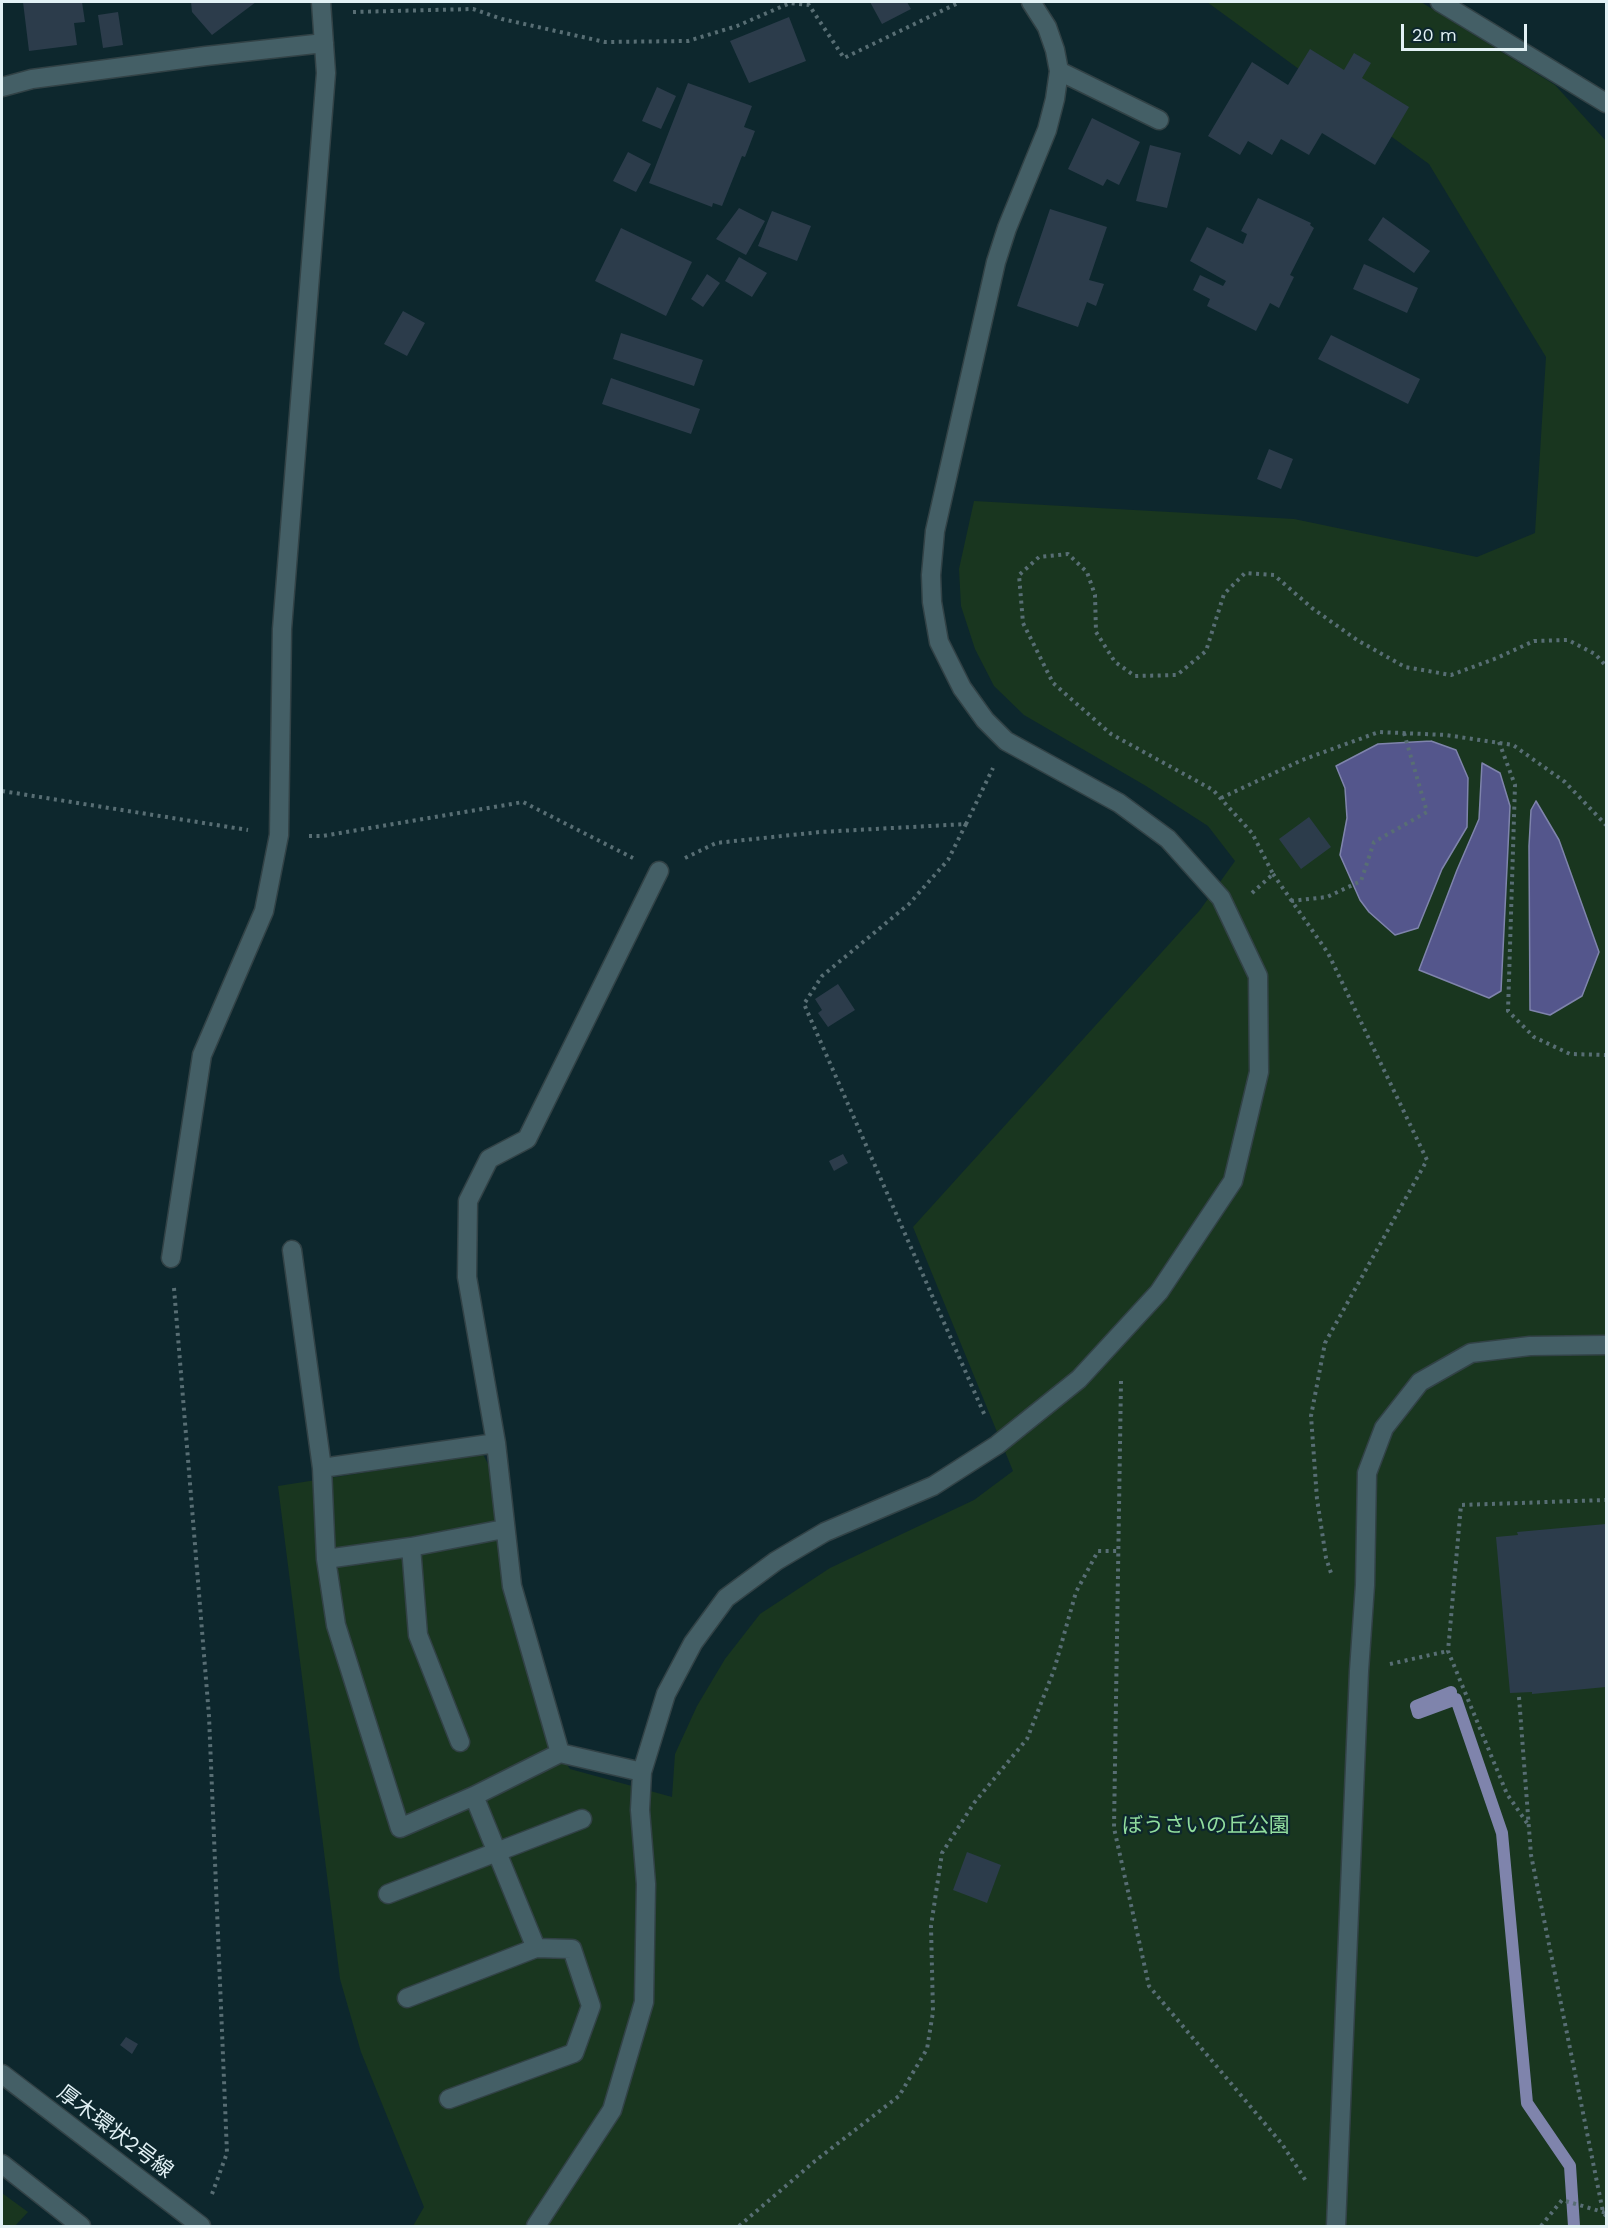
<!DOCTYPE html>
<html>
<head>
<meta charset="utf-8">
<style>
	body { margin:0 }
	#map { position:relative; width:1608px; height:2228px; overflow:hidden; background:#0d272d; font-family:"Work Sans",sans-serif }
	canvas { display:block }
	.frame { position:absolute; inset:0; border:3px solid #e2f1f5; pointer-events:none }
	.scale { position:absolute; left:1401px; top:24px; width:126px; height:27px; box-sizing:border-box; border:3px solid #e2f1f5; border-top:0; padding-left:8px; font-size:18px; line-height:21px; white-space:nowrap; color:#e2f1f5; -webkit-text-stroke:4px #0d272d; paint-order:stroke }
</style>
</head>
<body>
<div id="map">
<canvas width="1608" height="2228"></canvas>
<div class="frame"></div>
<div class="scale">20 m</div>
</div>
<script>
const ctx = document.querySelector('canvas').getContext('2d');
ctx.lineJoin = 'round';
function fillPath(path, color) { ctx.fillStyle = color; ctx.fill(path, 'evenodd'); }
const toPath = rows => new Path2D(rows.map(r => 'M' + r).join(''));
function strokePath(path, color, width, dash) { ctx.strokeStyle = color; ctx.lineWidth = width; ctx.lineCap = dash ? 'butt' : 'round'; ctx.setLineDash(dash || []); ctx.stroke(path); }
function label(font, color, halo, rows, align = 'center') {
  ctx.font = font + ' "Work Sans","Noto Sans JP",sans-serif'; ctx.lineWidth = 4.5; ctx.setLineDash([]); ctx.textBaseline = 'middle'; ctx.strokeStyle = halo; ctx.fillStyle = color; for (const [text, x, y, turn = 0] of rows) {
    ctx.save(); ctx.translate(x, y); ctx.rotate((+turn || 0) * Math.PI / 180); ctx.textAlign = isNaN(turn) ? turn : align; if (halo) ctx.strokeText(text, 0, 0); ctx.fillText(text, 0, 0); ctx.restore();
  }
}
const green = toPath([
	[1207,2,1421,2,1555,85,1606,141,1606,2226,413,2226,424,2207,361,2052,340,1979,278,1486,483,1454,489,1466,504,1589,545,1733,570,1769,672,1797,675,1754,697,1706,725,1659,760,1614,830,1568,974,1500,1013,1471,913,1227,1200,910,1235,861,1208,826,1146,786,1024,715,994,686,975,649,961,606,959,569,974,501,1294,519,1477,557,1535,533,1546,357,1429,164],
	[2,2193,28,2212,15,2226,2,2226]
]);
const water = toPath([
	[1431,741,1456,750,1468,778,1467,827,1442,869,1418,928,1395,935,1369,912,1360,900,1340,855,1347,818,1345,788,1336,766,1378,744,1431,741],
	[1482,763,1500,773,1510,806,1501,991,1489,998,1419,970,1457,870,1479,819,1482,763],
	[1536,801,1559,840,1599,952,1582,996,1550,1015,1530,1010,1529,846,1531,810,1536,801]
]);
const stream = toPath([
	[1451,1692,1416,1706,1418,1713,1456,1699,1502,1833,1527,2103,1570,2166,1574,2226]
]);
const building = toPath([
	[23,2,82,2,85,22,74,23,77,45,29,51],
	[191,2,256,2,212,35,192,12],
	[870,2,907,2,911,9,882,24],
	[118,12,123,45,103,48,98,15],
	[789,17,806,61,749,83,730,41],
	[1310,49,1344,70,1354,53,1371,63,1362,78,1409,107,1375,165,1322,133,1309,155,1281,139,1272,155,1248,141,1240,155,1208,136,1252,62,1288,85],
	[688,83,752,106,744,127,755,131,745,157,742,156,722,206,713,203,712,207,649,183],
	[657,87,676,96,661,129,642,121],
	[1092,118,1140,142,1119,185,1107,179,1103,186,1068,169],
	[1150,145,1181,153,1167,208,1136,201],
	[628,152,651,164,636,192,613,181],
	[1258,198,1311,223,1310,225,1314,228,1290,275,1294,277,1279,308,1270,303,1256,331,1207,306,1210,299,1193,290,1200,275,1223,286,1226,281,1190,261,1207,227,1243,244,1247,234,1241,231],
	[739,208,765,221,746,255,716,239],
	[1050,209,1107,227,1089,280,1104,284,1096,306,1087,302,1078,327,1017,306],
	[772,211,811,226,797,261,758,246],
	[1383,217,1430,251,1414,273,1368,240],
	[621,228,692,262,666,316,595,281],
	[739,257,767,273,752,297,725,281],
	[1364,264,1418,288,1407,313,1353,289],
	[707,274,720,283,703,307,691,299],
	[403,311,425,323,407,356,384,344],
	[621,333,703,360,694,386,613,359],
	[1331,335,1420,379,1408,404,1318,359],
	[611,378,700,409,691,434,602,404],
	[1269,449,1293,459,1281,489,1257,479],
	[1309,817,1331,847,1301,869,1279,839],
	[838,984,855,1010,828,1027,818,1013,822,1010,815,999],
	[843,1154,848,1163,834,1171,829,1161],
	[1606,1524,1606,1687,1532,1694,1532,1692,1510,1693,1496,1537,1518,1535,1517,1532],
	[967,1852,1001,1865,987,1903,953,1890],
	[126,2037,138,2044,132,2054,120,2045]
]);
const path = toPath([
	[353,12,473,9,502,19,605,42,688,41,737,26,790,3,809,5,844,58,960,2],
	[1499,742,1515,785,1508,1011,1534,1037,1570,1054,1606,1055],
	[2,791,248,830],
	[1221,798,1302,760,1379,732,1446,735,1513,745,1565,782,1606,825],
	[966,824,948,860,909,904,822,976,804,1004,985,1416],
	[309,836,323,836,523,802,633,858],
	[685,858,716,843,820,832,966,824,993,768],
	[1273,874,1328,953,1427,1160,1325,1343,1311,1416,1317,1499,1326,1558,1332,1576],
	[1252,893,1273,874,1252,833,1213,790,1111,734,1053,683,1023,623,1019,575,1039,557,1068,554,1087,572,1095,595,1096,632,1115,662,1135,676,1177,675,1206,651,1224,594,1245,573,1274,575,1312,608,1357,640,1405,667,1451,675,1497,658,1534,641,1568,640,1595,654,1606,666],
	[1291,901,1327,897,1361,881,1374,842,1427,812,1404,733],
	[174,1288,209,1716,227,2153,212,2194],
	[1121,1381,1114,1828,1149,1986,1282,2144,1306,2181],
	[1390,1664,1448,1651],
	[1519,1697,1531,1855,1603,2212,1606,2216],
	[1527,1823,1507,1794,1448,1651,1461,1505,1606,1500],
	[739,2226,815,2161,899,2096,927,2049,933,2012,931,1926,942,1853,974,1803,1027,1739,1054,1670,1076,1592,1098,1551,1118,1551],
	[1541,2226,1562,2200,1603,2212,1606,2211]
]);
const minor = toPath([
	[1440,2,1606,103],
	[1059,71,1159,120],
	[2,87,32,79,206,56,324,43],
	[292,1250,322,1468,326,1559,336,1625,400,1828,474,1796,560,1753],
	[171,1258,202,1055,264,911,279,835,282,629,326,73,321,2],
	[322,1468,496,1443],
	[326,1559,411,1547],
	[460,1742,418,1635,411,1547,504,1529],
	[642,1772,560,1753,512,1586,496,1443,467,1277,468,1201,489,1159,527,1139,659,871],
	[388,1894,582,1819],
	[407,1998,536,1948],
	[2,2074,201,2226],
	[449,2099,574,2053,591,2006,572,1949,536,1948,474,1796],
	[2,2164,81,2226],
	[536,2226,612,2110,644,2002,646,1884,640,1810,642,1772,666,1694,693,1643,726,1598,776,1561,825,1532,933,1486,997,1445,1079,1379,1159,1292,1233,1181,1259,1072,1258,976,1221,898,1168,839,1119,803,1006,741,985,720,962,688,939,642,932,602,931,575,935,531,996,262,1007,228,1047,130,1055,99,1059,71,1055,50,1047,27,1031,2],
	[1336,2226,1359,1671,1365,1585,1367,1473,1384,1428,1420,1382,1471,1353,1530,1346,1606,1345]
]);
const parkNames = [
	["ぼうさいの丘公園",1206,1826]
];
const streetNames = [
	["厚木環状2号線",115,2132,37]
];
fillPath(green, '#19361f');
fillPath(water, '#54568c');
strokePath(water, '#7f84ac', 1.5);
strokePath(stream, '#7f84ac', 12);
fillPath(building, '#2c3c4b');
strokePath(minor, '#324246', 21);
strokePath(path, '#586e74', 4, [3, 4.5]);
strokePath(minor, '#445f66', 18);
label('21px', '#91dd9e', '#0d272d', parkNames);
label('21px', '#e2f1f5', '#0d272d', streetNames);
</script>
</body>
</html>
